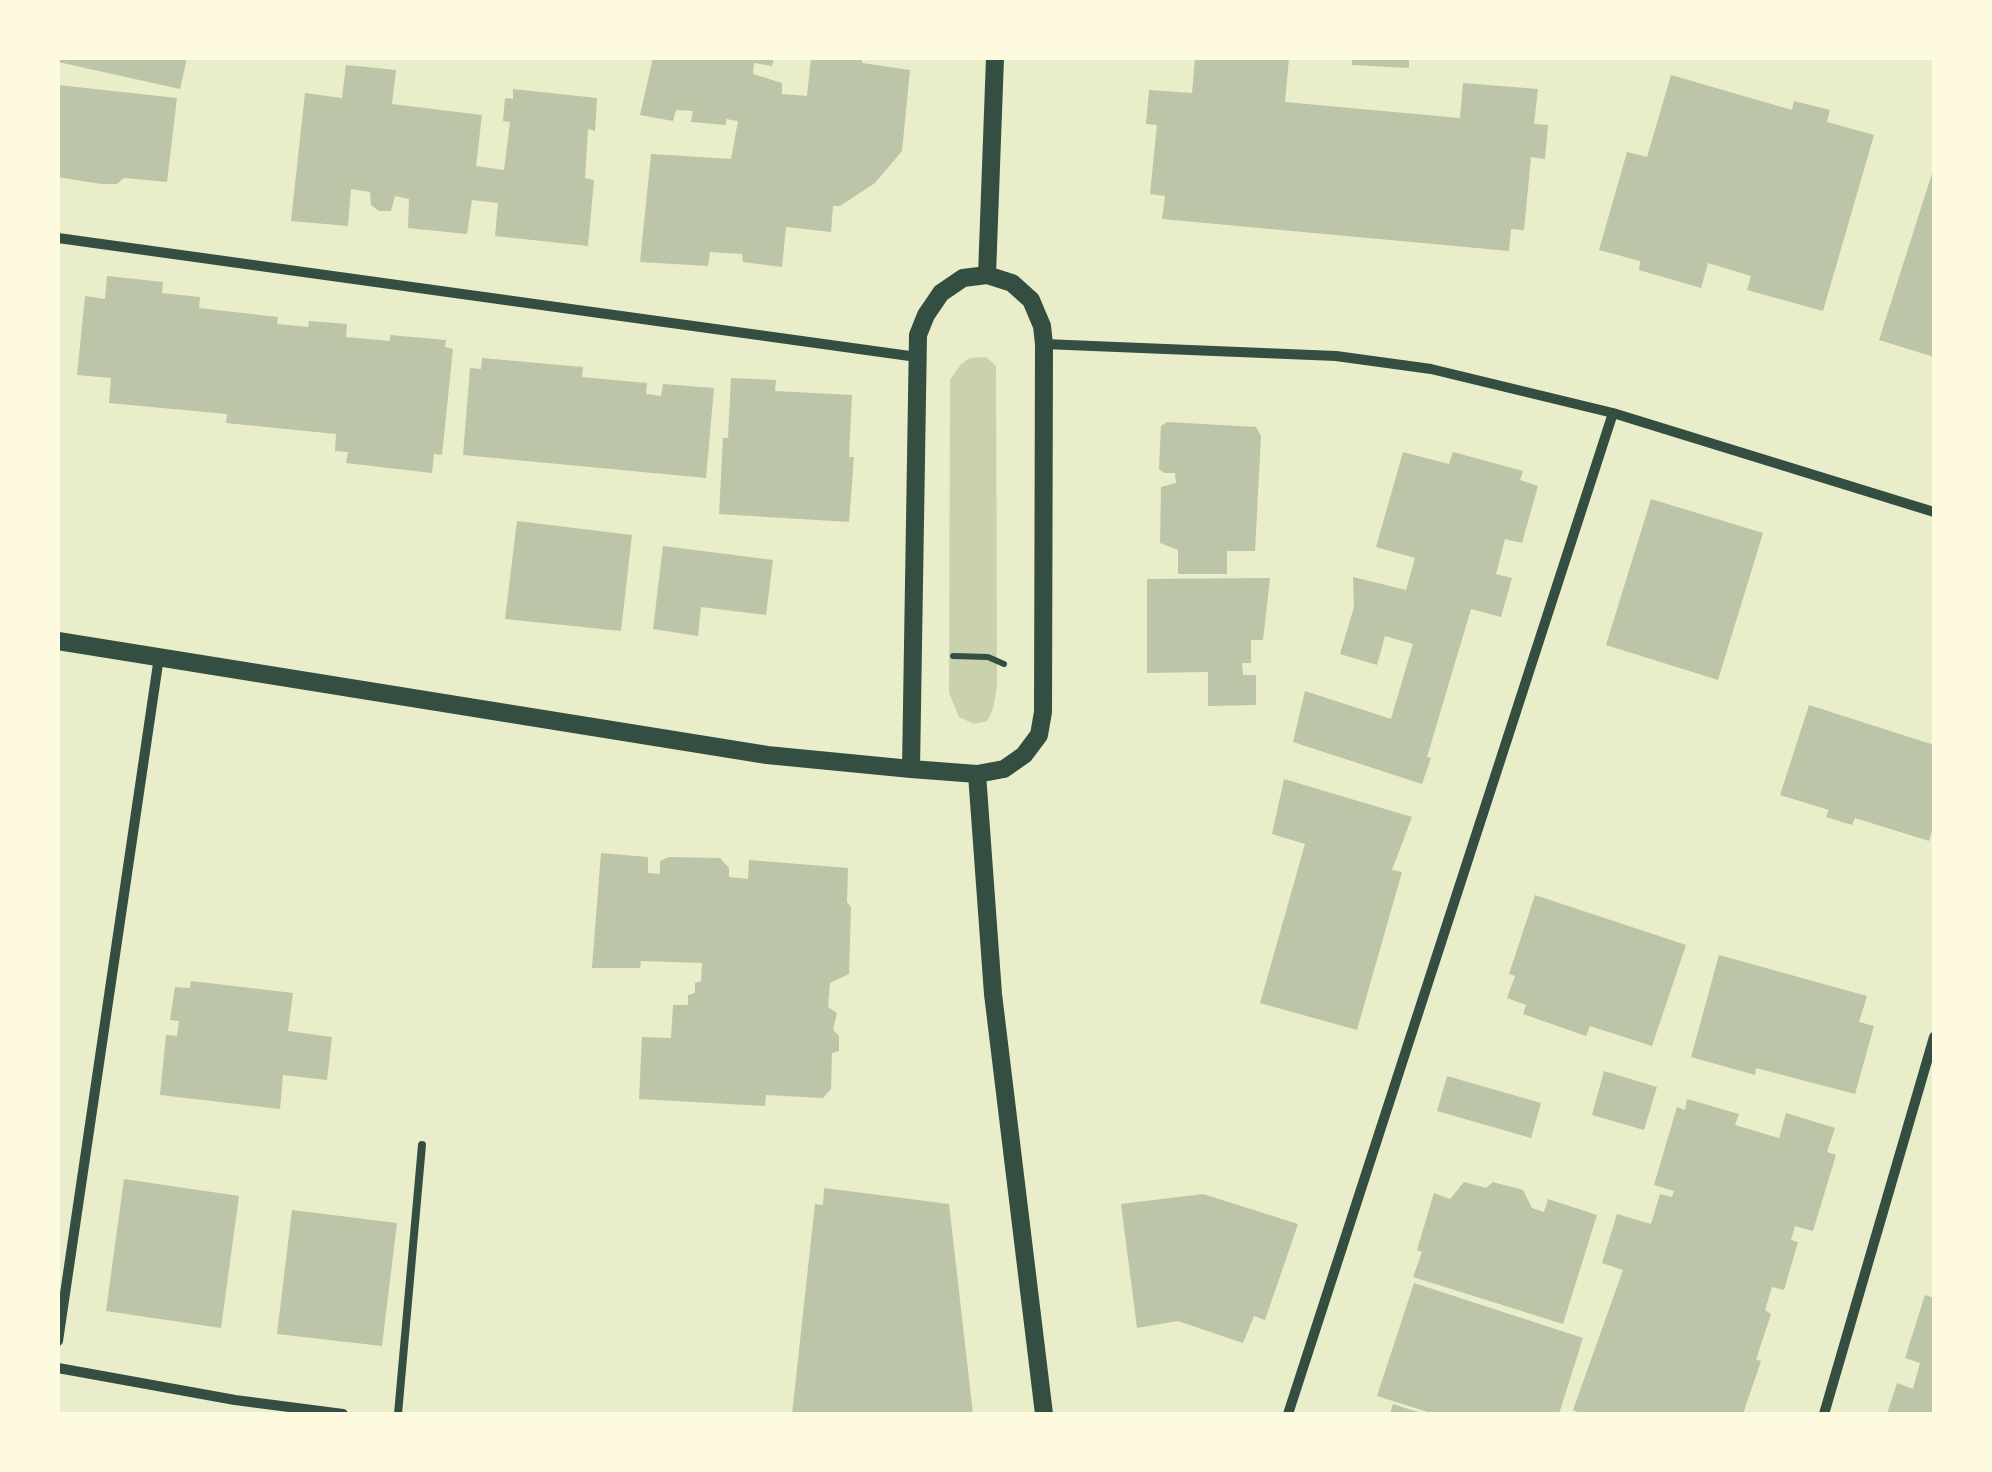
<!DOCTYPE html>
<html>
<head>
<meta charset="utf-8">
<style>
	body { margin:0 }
	#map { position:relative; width:1992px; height:1472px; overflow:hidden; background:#e9edc9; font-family:"Source Sans 3",sans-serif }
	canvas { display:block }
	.frame { position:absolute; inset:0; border:60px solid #fefae0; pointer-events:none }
</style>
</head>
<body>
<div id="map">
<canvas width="1992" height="1472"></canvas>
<div class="frame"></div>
</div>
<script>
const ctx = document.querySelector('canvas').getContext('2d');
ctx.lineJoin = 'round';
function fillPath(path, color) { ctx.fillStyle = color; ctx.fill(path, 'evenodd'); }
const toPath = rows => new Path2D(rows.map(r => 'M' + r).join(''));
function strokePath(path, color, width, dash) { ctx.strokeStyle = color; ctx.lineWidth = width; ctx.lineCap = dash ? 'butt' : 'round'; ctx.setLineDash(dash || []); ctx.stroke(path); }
const green = toPath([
	[986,357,996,366,997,687,993,709,987,721,974,724,959,717,949,693,950,380,961,364,970,358]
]);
const building = toPath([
	[58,58,187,58,180,89,58,62],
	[653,58,774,58,772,66,754,63,753,74,782,83,782,94,807,96,811,58,862,58,862,63,910,70,902,151,875,183,840,206,833,206,831,232,786,227,782,267,743,262,742,254,710,252,708,266,640,262,651,154,731,159,738,121,726,119,726,125,691,122,693,111,676,110,673,121,640,115],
	[1195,58,1289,58,1285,102,1460,118,1463,83,1538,89,1534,124,1548,125,1545,159,1531,157,1524,230,1511,229,1509,251,1162,219,1165,196,1150,194,1157,125,1146,124,1149,90,1192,93],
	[1352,58,1409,58,1409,68,1352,65],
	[346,65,396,70,392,104,482,115,476,166,504,170,510,122,503,121,505,98,513,99,513,89,597,98,595,131,588,129,585,178,594,180,588,246,495,236,498,203,472,200,467,234,408,228,409,199,395,196,391,211,379,211,371,205,370,192,351,189,348,226,291,221,305,93,342,98],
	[1671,75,1792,110,1794,101,1830,110,1827,122,1874,135,1823,311,1747,290,1751,276,1708,263,1701,288,1639,270,1640,261,1599,250,1627,152,1647,157],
	[58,85,177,98,167,182,124,178,117,184,101,184,58,177],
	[1934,167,1934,357,1879,340],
	[107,276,163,282,162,293,200,297,199,308,278,317,277,324,308,327,309,321,347,324,346,337,390,341,390,335,446,340,445,347,453,349,442,455,434,454,432,473,346,463,348,452,335,451,336,434,226,423,227,414,109,403,111,378,77,375,85,296,105,299],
	[482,358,583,367,582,377,647,383,646,394,661,396,663,384,714,388,706,478,463,455,470,368,481,369],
	[731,378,776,380,775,391,852,395,849,457,854,457,849,522,719,514,723,438,728,438],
	[1167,422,1256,427,1261,436,1255,551,1227,551,1227,574,1178,574,1178,550,1160,543,1161,487,1176,483,1175,473,1164,473,1159,469,1161,426],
	[1403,452,1449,464,1453,452,1523,471,1520,480,1538,486,1522,543,1505,539,1496,574,1512,578,1501,617,1471,609,1427,757,1431,758,1422,784,1293,742,1305,691,1391,719,1413,644,1385,636,1377,665,1340,654,1354,607,1353,577,1406,590,1415,558,1376,547],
	[1651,499,1763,533,1718,680,1606,645],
	[517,521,632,535,621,631,505,619],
	[663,546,773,560,766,615,701,607,698,636,653,629],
	[1270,578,1263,640,1251,640,1251,663,1242,663,1243,675,1256,675,1256,705,1208,706,1208,672,1147,673,1147,579],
	[1809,705,1934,745,1934,823,1929,841,1855,818,1852,825,1826,817,1829,810,1780,795],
	[1284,779,1412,817,1392,870,1402,872,1357,1030,1260,1003,1305,844,1272,834],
	[601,853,648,857,648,873,660,874,660,861,669,857,720,858,729,868,729,877,748,879,749,860,848,868,847,902,851,907,849,974,830,983,828,1007,837,1013,833,1030,839,1036,839,1051,832,1053,831,1089,823,1098,766,1095,765,1106,639,1099,642,1037,671,1038,673,1005,688,1005,688,995,695,993,695,983,701,981,702,963,641,961,640,968,592,968],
	[1535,895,1686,945,1652,1046,1590,1026,1586,1036,1523,1014,1526,1005,1507,998,1515,976,1509,974],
	[1719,955,1867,996,1859,1022,1874,1026,1855,1094,1756,1068,1755,1075,1691,1057],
	[191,981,293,993,288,1031,332,1037,327,1080,283,1075,280,1109,160,1095,166,1035,177,1036,179,1021,170,1020,175,987,190,988],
	[1604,1071,1657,1087,1644,1130,1592,1115],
	[1447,1076,1541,1103,1531,1138,1437,1111],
	[1687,1099,1739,1114,1735,1125,1779,1138,1786,1113,1835,1128,1827,1152,1836,1155,1813,1231,1795,1226,1791,1240,1798,1242,1784,1290,1772,1287,1765,1310,1771,1314,1756,1360,1761,1361,1743,1414,1583,1414,1573,1410,1623,1270,1602,1263,1617,1214,1651,1224,1660,1194,1672,1197,1674,1191,1654,1185,1677,1107,1685,1110],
	[124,1179,239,1196,221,1328,106,1311],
	[1464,1182,1486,1188,1493,1182,1523,1190,1532,1208,1544,1212,1548,1199,1597,1215,1563,1324,1413,1277,1422,1252,1417,1250,1434,1193,1450,1199],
	[824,1188,949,1204,973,1414,792,1414,815,1204,823,1205],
	[1203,1194,1298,1224,1265,1320,1254,1316,1243,1343,1178,1321,1137,1328,1121,1204],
	[292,1210,397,1223,382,1346,277,1334],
	[1414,1283,1583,1338,1559,1414,1434,1414,1377,1396],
	[1925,1295,1934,1298,1934,1414,1887,1414,1897,1383,1913,1389,1920,1363,1905,1358],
	[1393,1404,1424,1414,1390,1414]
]);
const path = toPath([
	[953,656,988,657,1004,664]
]);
const service = toPath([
	[398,1414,422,1145]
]);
const minor = toPath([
	[58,238,917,357],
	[1044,344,1336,356,1431,369,1613,413,1934,512],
	[58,1341,159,657],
	[58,1368,235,1400,343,1414],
	[1288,1414,1613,413],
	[1824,1414,1934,1037]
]);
const tertiary = toPath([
	[987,275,995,58],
	[58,641,767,755,911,769,977,774,1004,769,1024,755,1039,735,1043,712,1044,344,1042,326,1031,300,1012,283,987,275,963,278,941,293,926,315,918,335,911,769],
	[977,774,993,994,1044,1414]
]);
fillPath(green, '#cad2ad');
fillPath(building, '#bcc5a7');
strokePath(path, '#344e41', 6);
strokePath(service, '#344e41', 8);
strokePath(minor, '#344e41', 10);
strokePath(tertiary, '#344e41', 18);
</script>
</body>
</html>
